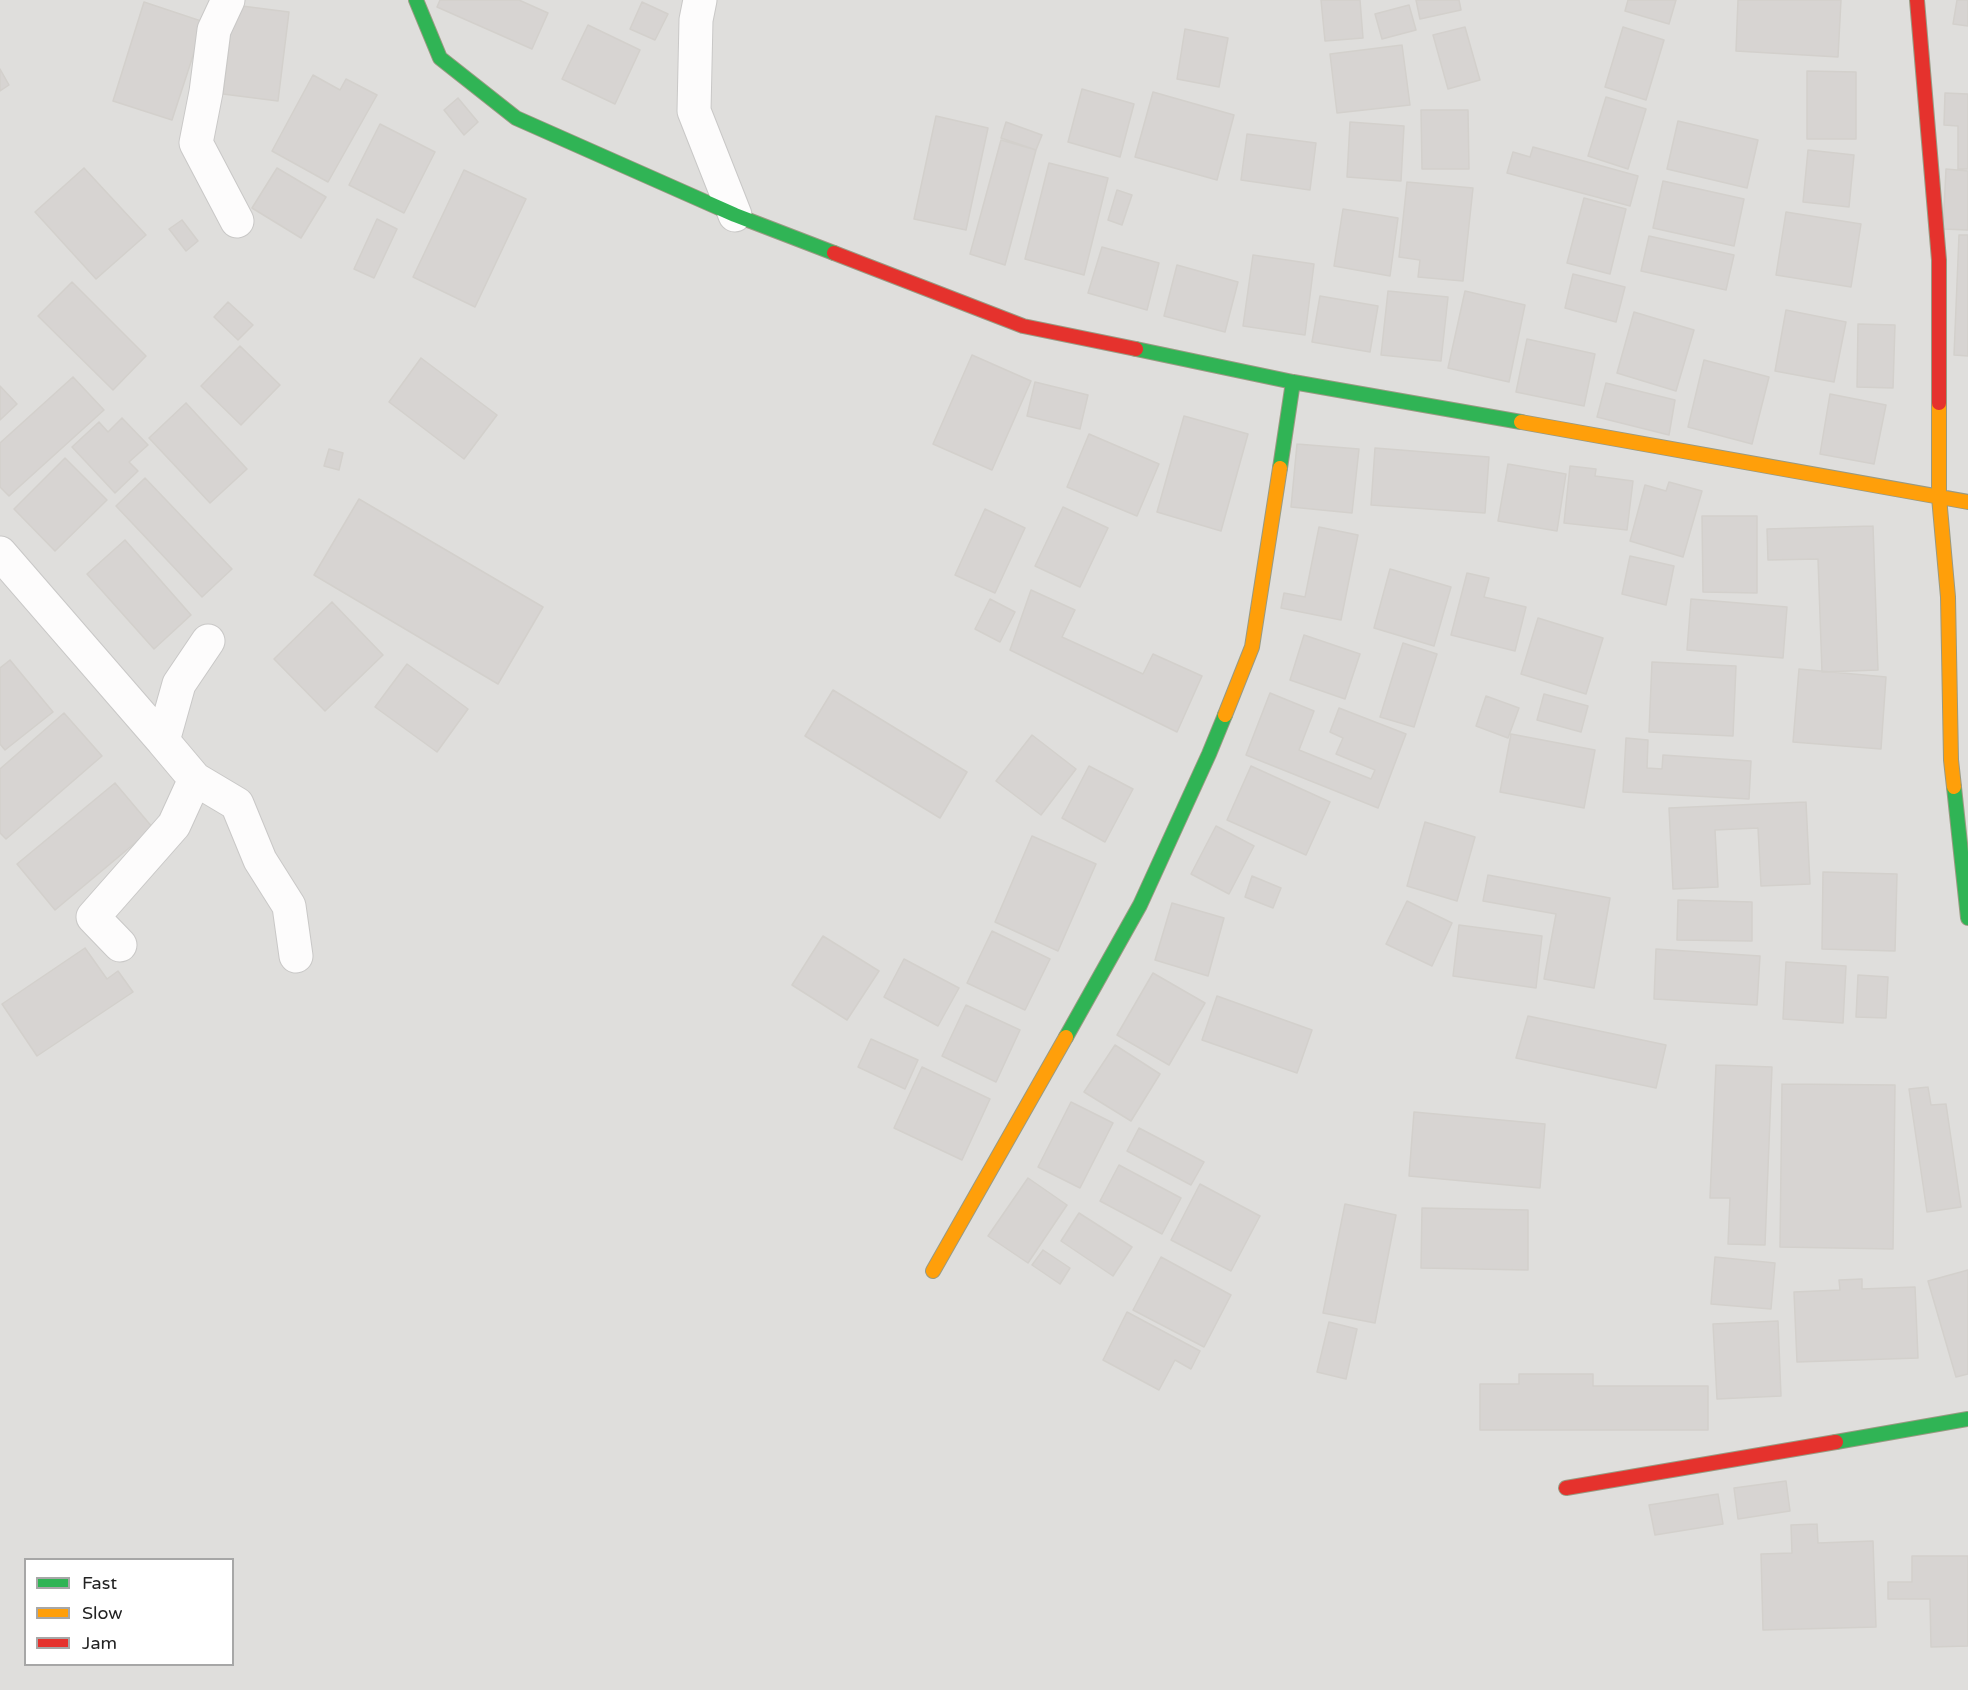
<!DOCTYPE html>
<html>
<head>
<meta charset="utf-8">
<style>
	body { margin:0 }
	#map { position:relative; width:1968px; height:1690px; overflow:hidden; background:#f0eeeb; font-family:"Varela Round",sans-serif }
	canvas { display:block }
	.legend { position:absolute; left:24px; top:1558px; width:210px; height:108px; box-sizing:border-box; background:#fff; border:2px solid #a7a7a7; margin:0; padding:8px 10px; list-style:none; font-size:18px; color:#222 }
	.legend li { display:flex; align-items:center; gap:12px; height:30px }
	.legend b { width:30px; border:2px solid #a7a7a7 }
</style>
</head>
<body>
<div id="map">
<canvas width="1968" height="1690"></canvas>
<ul class="legend">
<li><b style="height:8px;background:#30b455"></b>Fast</li>
<li><b style="height:8px;background:#ff9f0a"></b>Slow</li>
<li><b style="height:8px;background:#e5322d"></b>Jam</li>
</ul>
</div>
<script>
const ctx = document.querySelector('canvas').getContext('2d');
ctx.lineJoin = 'round';
function fillPath(path, color) { ctx.fillStyle = color; ctx.fill(path, 'evenodd'); }
const toPath = rows => new Path2D(rows.map(r => 'M' + r).join(''));
function strokePath(path, color, width, dash) { ctx.strokeStyle = color; ctx.lineWidth = width; ctx.lineCap = dash ? 'butt' : 'round'; ctx.setLineDash(dash || []); ctx.stroke(path); }
const residential = toPath([
	[0,0,1968,0,1968,1690,0,1690],
	[26,1560,232,1560,232,1664,26,1664]
]);
const building = toPath([
	[440,0,519,0,548,13,532,49,437,7,440,0],
	[1321,0,1360,0,1363,38,1325,41,1321,0],
	[1416,0,1459,0,1461,10,1420,19,1416,0],
	[1628,0,1676,0,1669,24,1625,11,1628,0],
	[1738,0,1841,0,1838,57,1736,51,1738,0],
	[1957,0,1968,0,1968,26,1953,24,1957,0],
	[144,2,204,22,172,120,113,101,144,2],
	[642,2,668,14,655,40,630,29,642,2],
	[234,5,289,12,278,101,223,94,234,5],
	[1409,5,1416,30,1382,39,1375,14,1409,5],
	[588,25,640,50,615,104,562,79,588,25],
	[1465,27,1480,80,1448,89,1433,35,1465,27],
	[1623,27,1664,40,1646,100,1605,87,1623,27],
	[1185,29,1228,38,1219,87,1177,79,1185,29],
	[1402,45,1410,105,1337,113,1330,54,1402,45],
	[0,69,9,85,0,91,0,69],
	[1807,71,1856,72,1856,139,1807,139,1807,71],
	[313,75,340,90,346,79,377,95,328,182,272,151,313,75],
	[1082,89,1134,104,1120,157,1068,142,1082,89],
	[1153,92,1234,115,1217,180,1135,157,1153,92],
	[1945,93,1968,94,1968,169,1958,169,1958,126,1944,125,1945,93],
	[1606,97,1646,109,1628,169,1588,156,1606,97],
	[458,98,478,122,464,135,444,110,458,98],
	[1421,110,1468,110,1469,169,1422,169,1421,110],
	[936,116,988,128,966,230,914,219,936,116],
	[1678,121,1758,140,1747,188,1667,169,1678,121],
	[1006,122,1042,135,1036,150,1001,138,1006,122],
	[1350,122,1404,126,1401,181,1347,177,1350,122],
	[380,124,435,152,404,213,349,185,380,124],
	[1247,134,1316,143,1310,190,1241,180,1247,134],
	[1001,140,1036,150,1005,265,970,254,1001,140],
	[1533,147,1638,176,1630,206,1507,173,1513,152,1530,157,1533,147],
	[1808,150,1854,155,1849,207,1803,202,1808,150],
	[1049,163,1108,178,1084,275,1025,259,1049,163],
	[84,168,146,235,96,279,35,212,84,168],
	[277,168,326,197,301,238,252,208,277,168],
	[1946,169,1968,171,1968,230,1943,229,1946,169],
	[464,170,526,199,475,307,413,277,464,170],
	[1663,181,1744,199,1734,246,1653,228,1663,181],
	[1407,182,1473,188,1463,281,1418,277,1420,260,1399,257,1407,182],
	[1117,190,1132,195,1122,225,1108,220,1117,190],
	[1584,198,1626,209,1610,274,1567,263,1584,198],
	[1343,209,1398,218,1390,276,1334,266,1343,209],
	[1786,212,1861,224,1851,287,1776,275,1786,212],
	[377,219,397,229,374,278,354,269,377,219],
	[182,220,198,241,186,251,169,229,182,220],
	[1959,235,1968,235,1968,356,1954,355,1959,235],
	[1649,236,1734,255,1726,290,1641,271,1649,236],
	[1102,247,1159,263,1147,310,1088,293,1102,247],
	[1253,255,1314,264,1305,335,1243,326,1253,255],
	[1177,265,1238,282,1225,332,1164,316,1177,265],
	[1573,274,1625,287,1616,322,1565,308,1573,274],
	[72,282,146,356,113,390,38,316,72,282],
	[1388,291,1448,297,1441,361,1381,355,1388,291],
	[1465,291,1525,305,1509,382,1448,368,1465,291],
	[1320,296,1378,306,1370,352,1312,342,1320,296],
	[228,302,253,325,238,340,214,317,228,302],
	[1786,310,1846,322,1834,382,1775,371,1786,310],
	[1634,312,1694,330,1676,391,1617,373,1634,312],
	[1858,324,1895,325,1893,388,1857,387,1858,324],
	[1527,339,1595,354,1584,406,1516,392,1527,339],
	[240,346,280,385,241,425,201,386,240,346],
	[972,355,1031,381,992,470,933,444,972,355],
	[421,358,497,415,464,459,389,402,421,358],
	[1704,360,1769,377,1752,444,1688,427,1704,360],
	[73,377,104,410,9,496,0,487,0,443,73,377],
	[1035,382,1088,395,1080,429,1027,416,1035,382],
	[1606,383,1675,400,1669,435,1597,417,1606,383],
	[0,386,17,404,0,420,0,386],
	[1830,394,1886,405,1874,464,1820,454,1830,394],
	[186,403,247,469,210,503,149,438,186,403],
	[1184,416,1248,434,1221,531,1157,512,1184,416],
	[122,418,148,445,129,462,138,471,115,493,72,447,99,422,108,432,122,418],
	[1089,434,1159,464,1137,516,1067,487,1089,434],
	[1297,444,1359,449,1352,513,1291,507,1297,444],
	[1375,448,1489,457,1485,513,1371,505,1375,448],
	[329,449,343,453,339,470,324,466,329,449],
	[65,458,107,500,55,551,14,509,65,458],
	[1508,464,1566,474,1557,531,1498,521,1508,464],
	[1570,466,1596,469,1595,476,1633,481,1627,530,1564,523,1570,466],
	[145,478,232,569,202,597,116,506,145,478],
	[1669,482,1702,491,1683,557,1630,541,1645,485,1666,491,1669,482],
	[359,499,543,607,498,684,314,575,359,499],
	[1063,507,1108,528,1080,587,1035,566,1063,507],
	[985,509,1025,528,995,593,955,575,985,509],
	[1702,516,1757,516,1757,593,1703,592,1702,516],
	[1873,526,1878,670,1822,672,1818,559,1768,560,1767,529,1873,526],
	[1319,527,1358,535,1341,620,1281,608,1284,593,1305,597,1319,527],
	[125,540,191,615,154,649,87,574,125,540],
	[1630,556,1674,566,1666,605,1622,594,1630,556],
	[1390,569,1451,587,1434,646,1374,628,1390,569],
	[1467,573,1489,578,1484,597,1526,607,1515,651,1451,635,1467,573],
	[1031,590,1075,610,1062,637,1143,674,1153,654,1202,676,1177,732,1010,650,1031,590],
	[990,599,1015,612,1000,642,975,629,990,599],
	[1691,599,1787,607,1783,658,1687,650,1691,599],
	[332,602,383,655,325,711,274,659,332,602],
	[1538,618,1603,638,1586,694,1521,674,1538,618],
	[1304,635,1360,654,1345,699,1290,680,1304,635],
	[1403,643,1437,654,1414,727,1380,717,1403,643],
	[10,660,53,712,5,750,0,744,0,668,10,660],
	[1652,662,1736,666,1733,736,1649,732,1652,662],
	[407,664,468,709,437,752,375,707,407,664],
	[1799,669,1886,677,1881,749,1793,742,1799,669],
	[833,690,967,772,940,818,805,736,833,690],
	[1270,693,1314,711,1299,750,1371,779,1375,770,1336,754,1343,738,1330,732,1339,708,1406,734,1378,808,1246,755,1270,693],
	[1544,694,1588,706,1581,732,1537,720,1544,694],
	[1486,696,1519,708,1508,738,1476,726,1486,696],
	[64,713,102,756,6,839,0,833,0,769,64,713],
	[1511,734,1595,750,1584,808,1500,792,1511,734],
	[1032,735,1076,769,1041,815,996,781,1032,735],
	[1626,738,1648,740,1647,768,1662,769,1663,755,1751,761,1749,799,1623,792,1626,738],
	[1089,766,1133,789,1105,842,1062,818,1089,766],
	[1251,766,1330,802,1306,855,1227,820,1251,766],
	[115,783,153,828,55,910,17,864,115,783],
	[1806,802,1810,884,1761,886,1758,828,1715,830,1718,887,1673,889,1669,808,1806,802],
	[1425,822,1475,837,1457,901,1407,886,1425,822],
	[1216,826,1254,846,1229,894,1191,874,1216,826],
	[1032,836,1096,864,1058,951,995,922,1032,836],
	[1823,872,1897,874,1895,951,1822,949,1823,872],
	[1488,875,1610,898,1594,988,1544,979,1556,914,1483,901,1488,875],
	[1252,876,1281,888,1273,908,1245,897,1252,876],
	[1678,900,1752,902,1752,941,1677,940,1678,900],
	[1407,901,1452,923,1432,966,1386,944,1407,901],
	[1172,903,1224,918,1208,976,1155,960,1172,903],
	[1459,925,1542,936,1536,988,1453,976,1459,925],
	[992,931,1050,959,1025,1010,967,983,992,931],
	[823,936,879,971,847,1020,792,985,823,936],
	[85,948,107,979,118,971,133,992,37,1056,2,1004,85,948],
	[1656,949,1760,956,1757,1005,1654,999,1656,949],
	[904,959,959,988,938,1026,884,997,904,959],
	[1786,962,1846,966,1843,1023,1783,1019,1786,962],
	[1153,973,1205,1003,1169,1065,1117,1035,1153,973],
	[1858,975,1888,977,1886,1018,1856,1017,1858,975],
	[1217,996,1312,1030,1297,1073,1202,1040,1217,996],
	[966,1005,1020,1030,996,1082,942,1056,966,1005],
	[1528,1016,1666,1045,1656,1088,1516,1058,1528,1016],
	[871,1039,918,1060,905,1089,858,1067,871,1039],
	[1115,1045,1160,1074,1131,1121,1084,1092,1115,1045],
	[1716,1065,1772,1067,1765,1245,1728,1244,1730,1198,1710,1198,1716,1065],
	[922,1067,990,1099,962,1160,894,1128,922,1067],
	[1782,1084,1895,1085,1893,1249,1780,1247,1782,1084],
	[1928,1087,1931,1105,1946,1104,1961,1207,1927,1212,1909,1089,1928,1087],
	[1071,1102,1113,1123,1080,1188,1038,1167,1071,1102],
	[1414,1112,1545,1124,1540,1188,1409,1176,1414,1112],
	[1139,1128,1204,1162,1191,1185,1127,1151,1139,1128],
	[1119,1165,1181,1198,1162,1234,1100,1201,1119,1165],
	[1028,1178,1067,1205,1028,1263,988,1236,1028,1178],
	[1200,1184,1260,1216,1231,1271,1171,1240,1200,1184],
	[1345,1204,1396,1215,1375,1323,1323,1313,1345,1204],
	[1422,1208,1528,1210,1528,1270,1421,1268,1422,1208],
	[1079,1213,1132,1247,1113,1276,1061,1241,1079,1213],
	[1043,1250,1070,1268,1060,1284,1032,1265,1043,1250],
	[1161,1257,1231,1295,1204,1347,1133,1310,1161,1257],
	[1715,1257,1775,1263,1771,1309,1711,1304,1715,1257],
	[1968,1270,1968,1374,1956,1377,1928,1281,1968,1270],
	[1862,1279,1862,1289,1915,1287,1918,1358,1797,1362,1794,1292,1840,1290,1839,1280,1862,1279],
	[1127,1312,1200,1351,1191,1369,1175,1360,1159,1390,1103,1360,1127,1312],
	[1778,1321,1781,1396,1717,1399,1713,1324,1778,1321],
	[1329,1322,1357,1329,1346,1379,1317,1372,1329,1322],
	[1519,1374,1593,1374,1593,1386,1708,1386,1708,1430,1480,1430,1480,1384,1519,1384,1519,1374],
	[1786,1481,1790,1511,1738,1519,1734,1488,1786,1481],
	[1718,1494,1723,1524,1655,1535,1649,1505,1718,1494],
	[1817,1524,1818,1543,1873,1541,1876,1627,1763,1630,1761,1554,1792,1553,1791,1525,1817,1524],
	[1912,1556,1968,1556,1968,1646,1931,1647,1930,1599,1888,1599,1888,1582,1912,1582,1912,1556]
]);
const street = toPath([
	[228,0,214,30,206,92,196,143,237,221],
	[700,0,696,20,694,111,735,215],
	[0,553,163,741],
	[195,779,237,804,260,860,289,906,296,956],
	[120,945,93,917,174,825,195,779,163,741,179,684,208,641]
]);
const fast = toPath([
	[416,0,440,58,516,118,735,215,834,253],
	[1136,349,1293,382,1521,422],
	[1280,468,1293,382],
	[1954,787,1968,918],
	[1066,1037,1140,905,1209,754,1225,715],
	[1836,1442,1968,1419]
]);
const slow = toPath([
	[1939,403,1939,497,1948,597,1951,760,1954,787],
	[1521,422,1968,502],
	[1225,715,1252,647,1280,468],
	[933,1271,1066,1037]
]);
const jam = toPath([
	[1917,0,1939,260,1939,403],
	[834,253,1023,326,1136,349],
	[1566,1488,1836,1442]
]);
fillPath(residential, '#dfdedc');
fillPath(building, '#d7d4d2');
strokePath(building, '#d3d0cc', 1.5);
strokePath(street, '#c9c8c7', 35);
strokePath(fast, '#999a82', 16);
strokePath(slow, '#999a82', 16);
strokePath(jam, '#999a82', 16);
strokePath(street, '#fdfcfc', 33);
strokePath(fast, '#30b455', 14);
strokePath(slow, '#ff9f0a', 14);
strokePath(jam, '#e5322d', 14);
</script>
</body>
</html>
